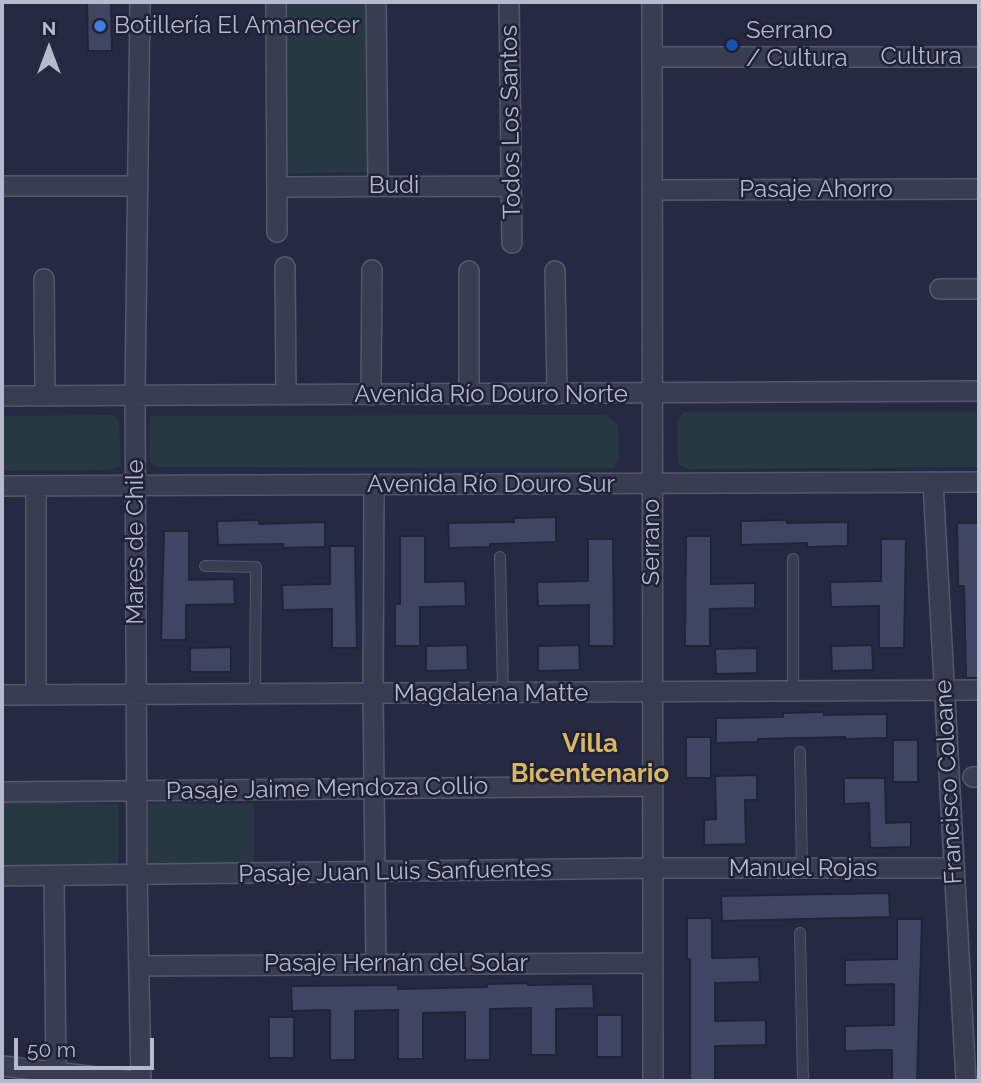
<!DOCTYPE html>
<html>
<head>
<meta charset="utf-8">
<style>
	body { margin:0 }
	#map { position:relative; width:981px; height:1083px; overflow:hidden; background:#252a42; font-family:Raleway,sans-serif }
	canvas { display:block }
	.frame { position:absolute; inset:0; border:4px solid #b6b9cb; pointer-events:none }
	.north { position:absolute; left:14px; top:14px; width:70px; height:70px; -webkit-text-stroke:5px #1e2236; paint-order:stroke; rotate:0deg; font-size:19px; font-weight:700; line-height:28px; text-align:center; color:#b6b9cb }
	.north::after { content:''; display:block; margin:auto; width:24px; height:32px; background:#b6b9cb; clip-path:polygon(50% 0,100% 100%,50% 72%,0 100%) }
	.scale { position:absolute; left:14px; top:1038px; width:140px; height:32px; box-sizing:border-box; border:4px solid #b6b9cb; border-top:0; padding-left:9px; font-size:21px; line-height:24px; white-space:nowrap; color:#b6b9cb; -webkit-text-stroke:5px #1e2236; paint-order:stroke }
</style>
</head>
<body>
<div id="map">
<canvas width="981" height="1083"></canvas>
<div class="frame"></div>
<div class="north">N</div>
<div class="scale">50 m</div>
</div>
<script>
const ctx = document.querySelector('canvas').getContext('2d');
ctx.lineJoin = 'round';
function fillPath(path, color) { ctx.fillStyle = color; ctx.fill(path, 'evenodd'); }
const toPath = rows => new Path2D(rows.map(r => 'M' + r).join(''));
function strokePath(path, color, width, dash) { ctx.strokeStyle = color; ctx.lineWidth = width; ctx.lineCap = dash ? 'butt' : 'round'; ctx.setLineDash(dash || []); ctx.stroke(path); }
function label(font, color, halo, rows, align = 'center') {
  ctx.font = font + ' Raleway,sans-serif'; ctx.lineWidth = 5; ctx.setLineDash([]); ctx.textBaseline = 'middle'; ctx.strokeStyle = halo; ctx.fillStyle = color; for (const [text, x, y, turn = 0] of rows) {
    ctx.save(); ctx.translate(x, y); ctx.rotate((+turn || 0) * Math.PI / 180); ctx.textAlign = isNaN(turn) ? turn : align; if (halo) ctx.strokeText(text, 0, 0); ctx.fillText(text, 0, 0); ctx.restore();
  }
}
const green = toPath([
	[281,2,368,2,370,172,283,174],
	[684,412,979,412,979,467,688,469,678,464,677,422],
	[114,415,119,421,121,466,108,470,2,471,2,416],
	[606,415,618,425,619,457,614,468,157,467,149,462,150,416],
	[2,801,119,804,118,871,2,868],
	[148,803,254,804,254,871,148,869]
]);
const building = toPath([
	[87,2,111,2,112,51,88,51,87,2],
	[556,517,556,542,490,544,490,547,449,548,448,523,514,522,514,518,556,517],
	[259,520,259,524,325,522,325,547,283,548,283,544,218,545,217,521,259,520],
	[787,520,787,523,848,522,848,546,807,547,807,543,741,545,741,521,787,520],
	[957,523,979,523,979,678,966,678,964,586,958,586,957,523],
	[164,531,189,531,189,580,234,579,235,604,186,605,186,640,161,640,164,531],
	[400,536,425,536,425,582,465,581,466,606,420,607,420,646,395,646,395,604,400,604,400,536],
	[686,536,711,536,711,584,755,583,755,608,710,609,710,646,685,646,686,536],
	[588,539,613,539,614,646,589,646,589,605,538,606,537,582,588,581,588,539],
	[881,539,906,539,904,648,879,648,879,606,831,607,830,582,881,581,881,539],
	[330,546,355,546,357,648,332,648,332,609,283,610,282,585,330,584,330,546],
	[467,645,468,670,426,671,426,646,467,645],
	[579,645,580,670,538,671,538,646,579,645],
	[872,645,873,670,832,671,831,646,872,645],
	[231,647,231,672,190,672,190,648,231,647],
	[757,648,757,673,716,674,715,649,757,648],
	[824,712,824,715,887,714,887,738,845,739,845,737,758,739,758,742,716,743,716,718,783,717,783,713,824,712],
	[686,737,711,737,711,778,686,778,686,737],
	[893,740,918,740,918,782,893,782,893,740],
	[757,775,757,800,745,800,746,844,704,845,704,820,716,819,715,776,757,775],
	[844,778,885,778,886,823,911,822,911,847,870,848,869,803,844,804,844,778],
	[889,893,890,917,722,921,721,896,889,893],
	[687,918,712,918,712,958,759,957,760,982,715,983,715,1021,766,1020,766,1045,715,1046,715,1081,690,1081,690,959,687,959,687,918],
	[897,919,922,919,917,1081,892,1081,892,1050,845,1051,845,1026,894,1025,894,984,845,985,845,960,897,959,897,919],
	[528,983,528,985,593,984,594,1008,556,1009,556,1055,531,1055,531,1008,490,1009,490,1060,465,1060,465,1012,423,1013,423,1059,398,1059,398,1010,355,1011,355,1060,330,1060,330,1010,292,1011,291,986,398,985,398,989,487,987,487,984,528,983],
	[597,1015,622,1015,622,1057,597,1057,597,1015],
	[269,1017,294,1017,294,1058,269,1058,269,1017]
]);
const service = toPath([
	[500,557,503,693],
	[793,559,793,691],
	[205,566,256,567,255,694],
	[800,752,802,869],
	[800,933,803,1081]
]);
const minor = toPath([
	[140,2,135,396,137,875,141,1081],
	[276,2,277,232],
	[376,2,378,186],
	[509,2,512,243],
	[652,2,653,1081],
	[652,57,979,57],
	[2,186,138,186],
	[277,187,511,186],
	[652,190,979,189],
	[285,267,286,395],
	[469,271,469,395],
	[555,271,557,394],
	[44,279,45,396],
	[940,289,979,289],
	[371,395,372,270],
	[2,396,979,391],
	[933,482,966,1081],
	[374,485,373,694,376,964],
	[2,486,979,482],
	[36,486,36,695],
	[2,695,979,690],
	[973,777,979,777],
	[2,792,652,786],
	[2,876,653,868,954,868],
	[54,876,56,1072],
	[139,966,652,963],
	[2,1066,132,1081]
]);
const markers = [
	[100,26,7,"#3f7fe0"],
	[732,45,7,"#1a4fb4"]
];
const poiNames = [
	["Botillería El Amanecer",114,26],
	["Serrano",746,31],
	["/ Cultura",746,59]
];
const streetNames = [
	["Cultura",921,57],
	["Todos Los Santos",511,122,-91],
	["Budi",394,186],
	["Pasaje Ahorro",816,190],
	["Avenida Río Douro Norte",491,395],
	["Avenida Río Douro Sur",491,485],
	["Mares de Chile",136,542,-90],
	["Serrano",652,542,-90],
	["Magdalena Matte",491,694],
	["Francisco Coloane",949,782,-93],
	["Pasaje Jaime Mendoza Collio",327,789,-1],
	["Manuel Rojas",803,869],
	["Pasaje Juan Luis Sanfuentes",395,872,-1],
	["Pasaje Hernán del Solar",396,964]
];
const neighbourhoodNames = [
	["Villa",590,744],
	["Bicentenario",590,774]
];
fillPath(green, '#273842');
fillPath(building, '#404662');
strokePath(building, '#202438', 2);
strokePath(service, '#54586b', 12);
strokePath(minor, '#54586b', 22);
strokePath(service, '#393d51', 10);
strokePath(minor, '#393d51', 19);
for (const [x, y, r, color] of markers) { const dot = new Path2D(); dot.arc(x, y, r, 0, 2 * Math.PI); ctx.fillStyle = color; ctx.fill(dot); strokePath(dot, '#1e2236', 2.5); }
label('24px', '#b6b9cb', '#1e2236', poiNames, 'left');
label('24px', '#b6b9cb', '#1e2236', streetNames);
label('bold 26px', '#dab562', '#1e2236', neighbourhoodNames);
</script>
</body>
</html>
